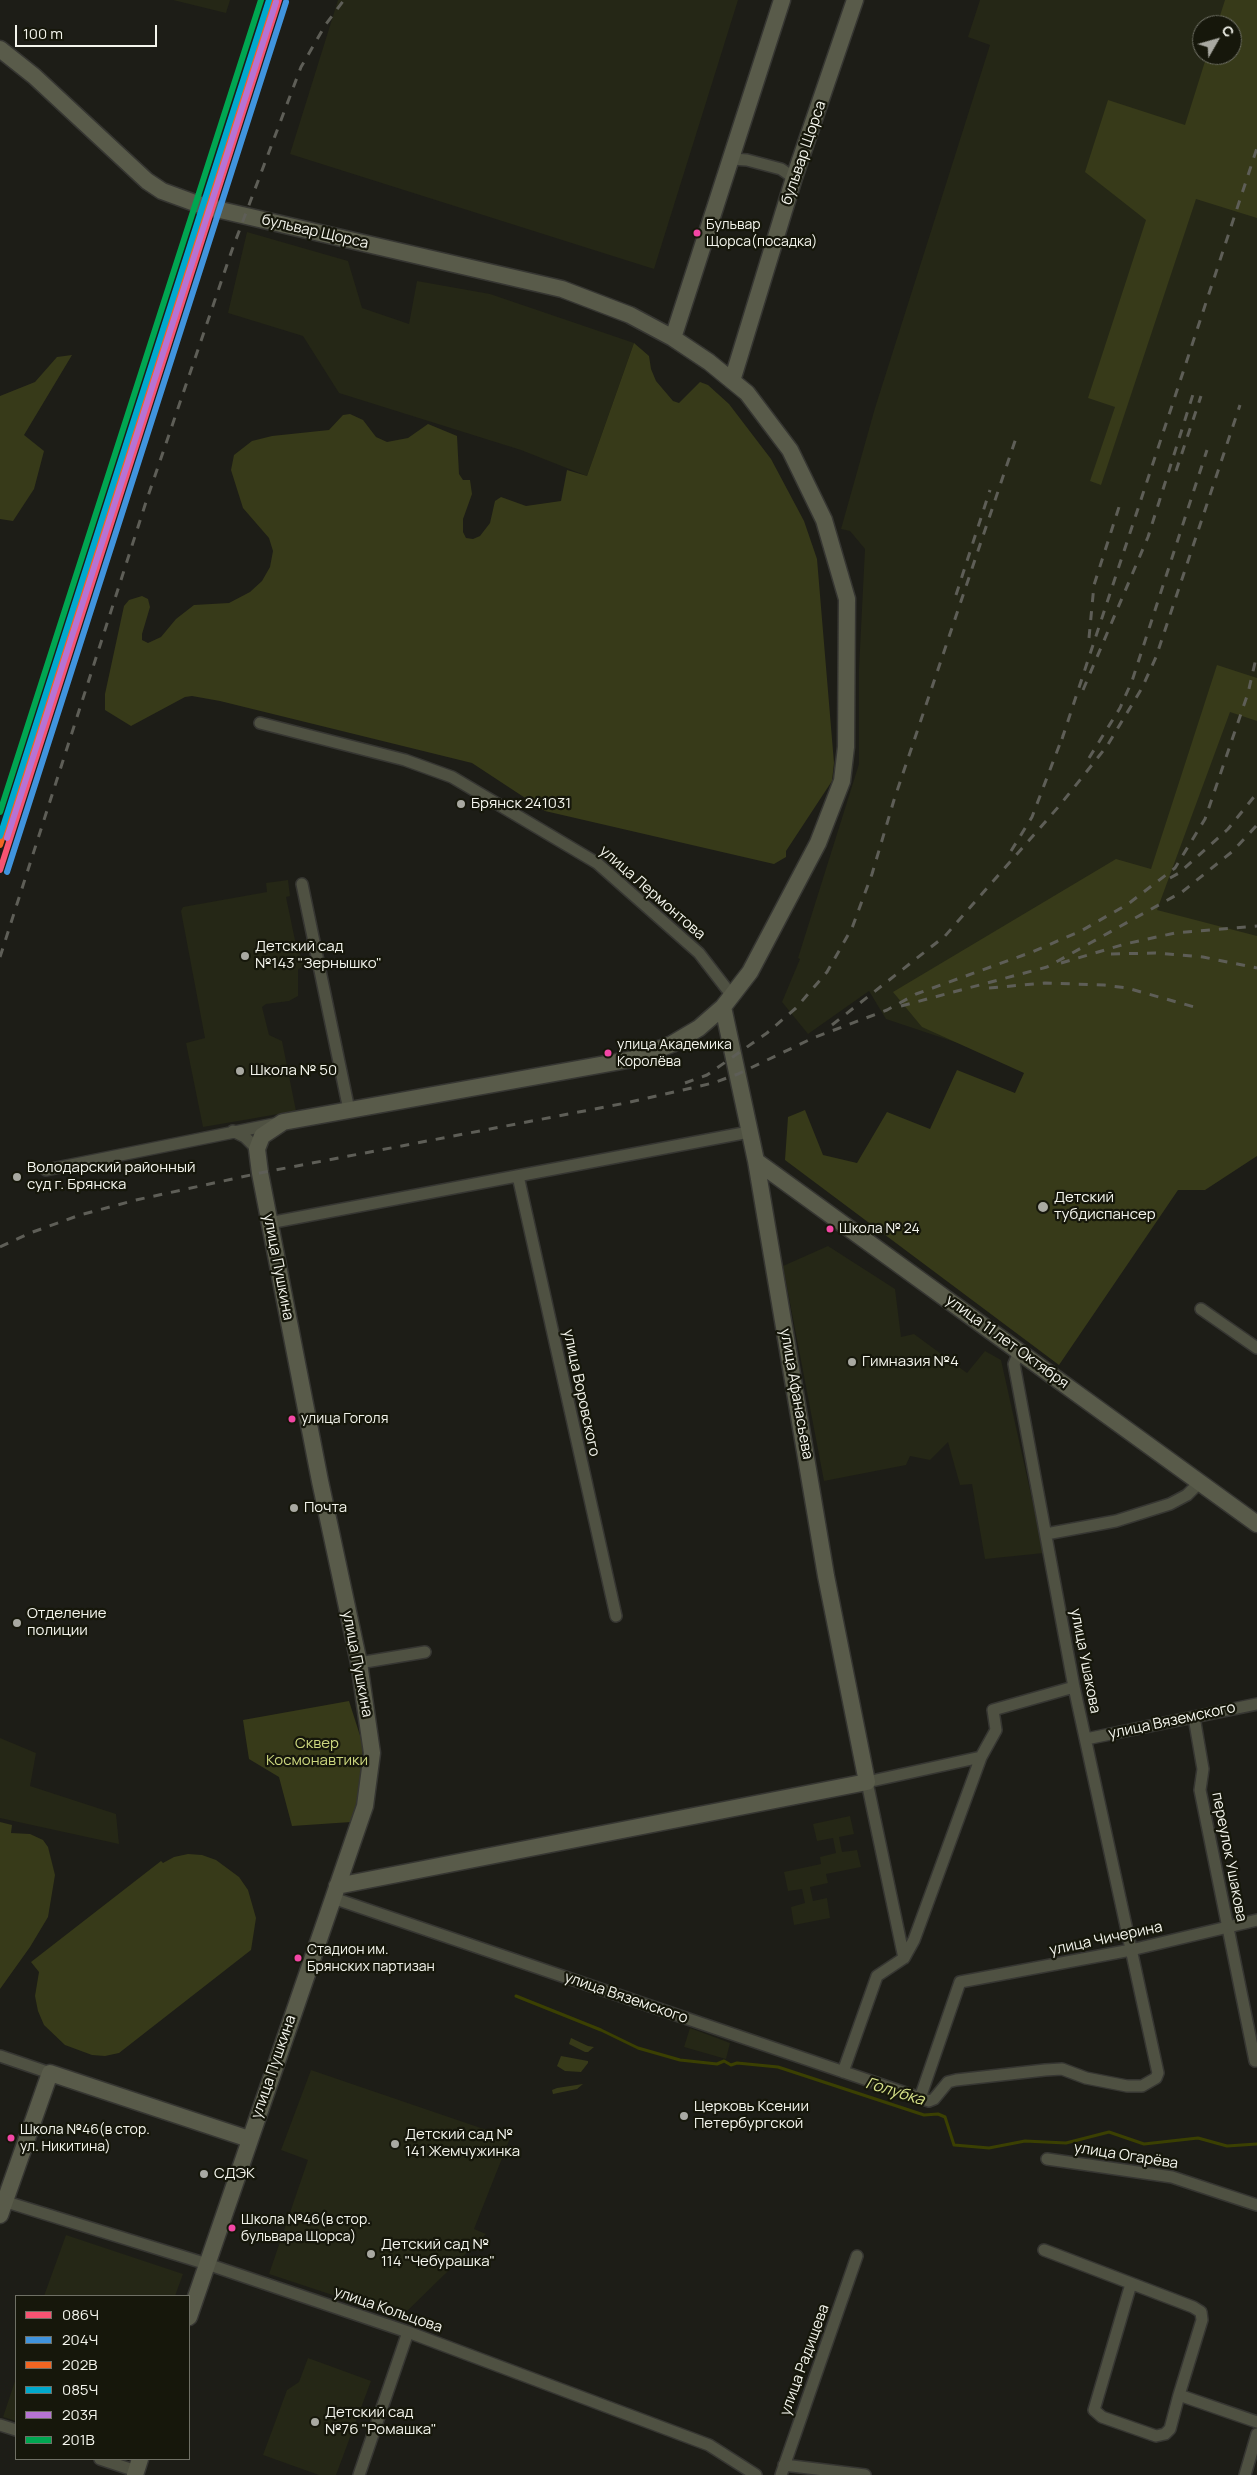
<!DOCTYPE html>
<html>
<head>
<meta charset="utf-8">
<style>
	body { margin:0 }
	#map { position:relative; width:1257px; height:2475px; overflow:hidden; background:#1d1d17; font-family:Manrope,sans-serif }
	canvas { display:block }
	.legend { position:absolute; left:15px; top:2295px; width:175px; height:165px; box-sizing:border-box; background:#16170b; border:1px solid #6f7065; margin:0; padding:6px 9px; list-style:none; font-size:15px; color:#f4f5ed }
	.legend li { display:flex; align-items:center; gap:10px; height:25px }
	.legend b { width:25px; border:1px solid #6f7065 }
	.north { position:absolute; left:1192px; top:15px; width:50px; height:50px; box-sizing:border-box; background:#16170b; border:1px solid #6f7065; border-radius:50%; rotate:52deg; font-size:14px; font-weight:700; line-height:20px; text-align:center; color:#f4f5ed }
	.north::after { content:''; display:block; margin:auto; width:18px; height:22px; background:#a9a9a2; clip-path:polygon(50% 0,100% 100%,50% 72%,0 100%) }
	.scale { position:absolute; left:15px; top:25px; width:142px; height:22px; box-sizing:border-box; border:2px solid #f4f5ed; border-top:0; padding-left:6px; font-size:15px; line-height:18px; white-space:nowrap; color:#f4f5ed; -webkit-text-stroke:4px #16170b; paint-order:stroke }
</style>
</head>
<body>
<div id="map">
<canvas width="1257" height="2475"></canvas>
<ul class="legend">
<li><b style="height:6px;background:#f65372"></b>086Ч</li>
<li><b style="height:6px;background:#4094de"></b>204Ч</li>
<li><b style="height:6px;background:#f26522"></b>202В</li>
<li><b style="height:6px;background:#00a9ce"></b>085Ч</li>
<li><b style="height:6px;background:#b673d3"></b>203Я</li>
<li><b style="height:6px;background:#00a651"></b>201В</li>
</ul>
<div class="north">С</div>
<div class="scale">100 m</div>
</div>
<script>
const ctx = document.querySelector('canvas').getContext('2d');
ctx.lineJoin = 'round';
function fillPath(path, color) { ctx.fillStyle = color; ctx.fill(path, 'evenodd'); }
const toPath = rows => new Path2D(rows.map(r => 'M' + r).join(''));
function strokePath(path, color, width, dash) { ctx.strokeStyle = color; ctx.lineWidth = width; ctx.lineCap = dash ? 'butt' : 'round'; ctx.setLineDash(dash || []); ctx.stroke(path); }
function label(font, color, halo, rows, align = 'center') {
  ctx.font = font + ' Manrope,sans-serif'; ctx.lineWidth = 4.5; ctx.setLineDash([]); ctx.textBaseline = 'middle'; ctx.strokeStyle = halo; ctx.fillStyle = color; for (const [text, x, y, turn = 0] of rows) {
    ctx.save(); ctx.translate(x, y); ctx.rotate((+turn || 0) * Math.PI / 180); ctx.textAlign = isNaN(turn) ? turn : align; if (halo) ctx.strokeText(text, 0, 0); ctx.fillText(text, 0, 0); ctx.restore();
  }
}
const built = toPath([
	[173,0,230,0,226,13],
	[338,0,738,0,654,269,290,154],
	[980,0,1257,0,1257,1120,1200,1124,886,1019,869,991,808,1034,782,1002,800,959,798,958,859,764,859,669,865,549,850,531,841,529,875,408,990,45,968,37],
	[1202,25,1232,25,1232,55,1202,55],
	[247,232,348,261,362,308,409,324,417,281,490,294,634,343,587,476,521,450,339,393,303,336,228,313],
	[288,880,290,896,286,897,296,945,305,966,298,969,298,996,289,1001,266,1004,262,1007,269,1035,282,1041,296,1111,203,1127,186,1043,205,1038,181,911,183,907,267,892,266,883],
	[828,1246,895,1289,901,1337,914,1334,967,1373,985,1351,1001,1360,1044,1553,985,1559,972,1484,960,1485,948,1442,930,1460,910,1456,906,1465,824,1481,783,1266],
	[0,1738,36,1753,30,1786,116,1814,119,1844,0,1818],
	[850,1816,854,1834,839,1837,842,1852,857,1850,861,1867,826,1874,828,1883,810,1887,813,1901,827,1898,830,1918,794,1925,791,1907,805,1903,802,1889,788,1891,784,1872,821,1864,820,1857,836,1853,833,1838,817,1841,813,1824],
	[690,2028,730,2043,726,2059,684,2047],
	[311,2070,510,2138,474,2229,486,2234,403,2315,393,2315,269,2274,308,2160,281,2150],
	[66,2235,183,2274,175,2296,44,2296],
	[308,2358,371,2381,336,2475,319,2475,263,2455,287,2390,299,2382],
	[16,2378,16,2421,3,2417]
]);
const green = toPath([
	[1225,0,1257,0,1257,218,1196,199,1101,485,1090,481,1115,407,1088,398,1146,220,1085,172,1108,100,1185,125,1207,55,1232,55,1232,25,1217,25],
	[634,343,649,356,651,369,656,381,673,401,679,403,700,382,708,385,729,404,771,459,804,521,817,559,834,763,832,781,786,851,786,857,774,864,545,811,472,763,220,701,192,696,185,697,131,726,105,710,105,694,124,606,129,600,142,596,148,599,150,607,142,634,142,640,148,643,161,637,176,619,194,605,229,603,250,592,262,581,270,567,273,551,269,538,243,508,231,470,234,455,252,441,272,436,329,430,343,415,350,414,363,420,376,437,387,442,408,438,428,424,457,436,459,474,463,480,470,480,472,494,463,519,463,532,466,538,473,539,480,536,490,523,495,501,501,497,526,506,561,501,567,470,587,476],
	[72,355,24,435,44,451,34,489,13,521,0,519,0,396,35,382,57,357],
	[1217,665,1257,678,1257,721,1230,712,1157,910,1257,936,1257,1156,1205,1190,1178,1190,1059,1365,785,1160,788,1117,805,1110,823,1155,857,1163,887,1112,930,1129,957,1070,1015,1093,1024,1073,922,1027,893,992,1116,859,1151,869],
	[349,1701,363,1745,360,1787,354,1814,351,1822,292,1826,279,1777,249,1759,243,1720],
	[0,1822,12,1825,11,1833,30,1834,43,1840,48,1847,55,1875,48,1917,30,1947,0,1989],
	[188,1854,202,1855,216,1860,239,1877,248,1890,256,1918,251,1950,119,2053,105,2056,92,2055,65,2045,44,2025,38,2011,35,1996,39,1972,31,1962,161,1861,163,1863,174,1857],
	[571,2038,588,2046,594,2047,588,2052,585,2052,569,2044],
	[561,2056,588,2061,588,2063,581,2072,565,2071,557,2066],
	[583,2084,577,2089,553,2094,552,2090,557,2088]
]);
const stream = toPath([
	[516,1996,601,2030,638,2048,680,2060,717,2064,724,2061,731,2065,737,2063,778,2067,924,2115,938,2114,945,2117,954,2145,989,2148,1025,2141,1066,2143,1109,2132,1144,2144,1198,2138,1227,2146,1257,2144]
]);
const street = toPath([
	[732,159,747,160,781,169,794,178],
	[260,723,405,760,452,777,597,863,699,953,733,997],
	[302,884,349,1110],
	[233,1131,245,1137,257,1149],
	[46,1170,279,1123],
	[518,1176,616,1616],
	[269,1223,749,1132],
	[1201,1309,1257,1348],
	[1046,1534,1116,1521,1170,1504,1187,1495,1199,1483],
	[359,1663,425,1652],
	[1194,1717,1203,1769,1200,1790,1255,2061],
	[1086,1739,1257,1704],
	[981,1757,996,1730,993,1710,1074,1687],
	[333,1898,929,2101,934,2099,948,2082,956,2080,1045,2070,1062,2069,1086,2078,1127,2086,1142,2086,1156,2078,1158,2073,1074,1687,1014,1364,1019,1352],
	[0,2056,50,2073],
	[843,2072,877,1976,904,1958,867,1782,981,1757,914,1940,904,1958],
	[920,2098,960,1982,1131,1950,1257,1920],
	[1047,2159,1172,2177,1257,2205],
	[0,2200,207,2264,408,2332,709,2445,756,2475],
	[1044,2250,1193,2307,1201,2312,1202,2320,1179,2395,1257,2422],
	[1131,2284,1094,2410,1102,2417,1156,2436,1165,2434,1170,2429,1179,2395],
	[0,2425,16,2430],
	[100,2459,136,2471],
	[784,2465,865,2475],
	[359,2475,408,2332],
	[781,2475,857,2256],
	[1245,2475,1257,2434]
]);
const secondary = toPath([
	[0,49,34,76,147,181,162,191,203,206,562,289,630,315,673,338,709,362,747,393,790,450,824,520,847,599,846,747,842,781,818,843,750,972,723,1007,699,1028,672,1044,633,1059,283,1122,262,1136,257,1149,260,1173,320,1481,359,1663,372,1753,365,1806,189,2317],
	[673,338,782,0],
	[732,381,794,178,855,0],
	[756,1161,1257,1524],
	[337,1886,867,1782,826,1576,756,1161,723,1007],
	[0,2215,50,2073,249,2139],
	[135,2475,140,2459]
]);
const rail = toPath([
	[1176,471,1201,396],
	[956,595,990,490],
	[1089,638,1094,585,1119,507],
	[1083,690,1148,537,1195,388],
	[1062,739,1257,148],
	[1089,758,1120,708,1132,681,1207,450],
	[1011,851,1032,817,1064,733],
	[1170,878,1179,873,1228,829,1257,793],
	[1111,954,1155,953,1203,957,1257,968],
	[0,957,146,502,232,250,301,67,326,24,344,0],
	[1061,963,1125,944,1175,933,1257,926],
	[989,988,1045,983,1104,985,1127,988,1198,1008],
	[901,1006,1047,967,1182,892,1233,851,1257,825],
	[832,1025,945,936,1060,805,1107,746,1142,688,1156,657,1240,405],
	[685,1083,707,1075,767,1033,796,1008,827,972,852,928,872,874,894,800,1016,438],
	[0,1247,30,1233,80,1215,136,1200,260,1173,626,1103,713,1083,738,1074,813,1038,887,1010,916,994,1032,952,1081,931,1128,904,1175,868,1205,819,1248,693,1257,654]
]);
const rail1 = toPath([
	[0,870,279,0]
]);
const rail2 = toPath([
	[7,872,286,2]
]);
const rail3 = toPath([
	[0,845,271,0]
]);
const rail4 = toPath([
	[0,836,269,0]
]);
const rail5 = toPath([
	[7,838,276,2]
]);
const rail6 = toPath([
	[0,812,261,0]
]);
const markers = [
	[697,233,4.5,"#f346a5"],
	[461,804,5,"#a9a9a2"],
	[245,956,5,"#a9a9a2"],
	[608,1053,4.5,"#f346a5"],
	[240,1071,5,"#a9a9a2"],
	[17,1177,5,"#a9a9a2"],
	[1043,1207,6,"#a9a9a2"],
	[830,1229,4.5,"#f346a5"],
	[852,1362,5,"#a9a9a2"],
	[292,1419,4.5,"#f346a5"],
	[294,1508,5,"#a9a9a2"],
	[17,1623,5,"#a9a9a2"],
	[298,1958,4.5,"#f346a5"],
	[684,2116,5,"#a9a9a2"],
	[11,2138,4.5,"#f346a5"],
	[395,2144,5,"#a9a9a2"],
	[204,2174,5,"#a9a9a2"],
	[232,2228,4.5,"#f346a5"],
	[371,2254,5,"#a9a9a2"],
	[315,2422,5,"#a9a9a2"]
];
const busNames = [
	["Бульвар",706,225],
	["Щорса(посадка)",706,242],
	["улица Академика",617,1045],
	["Королёва",617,1062],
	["Школа № 24",839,1229],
	["улица Гоголя",301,1419],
	["Стадион им.",307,1950],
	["Брянских партизан",307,1967],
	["Школа №46(в стор.",20,2130],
	["ул. Никитина)",20,2147],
	["Школа №46(в стор.",241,2220],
	["бульвара Щорса)",241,2237]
];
const streetNames = [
	["бульвар Щорса",804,153,-71],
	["бульвар Щорса",315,232,13],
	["улица Лермонтова",652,893,41],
	["улица Пушкина",278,1267,79],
	["улица 11 лет Октября",1007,1342,36],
	["улица Воровского",581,1393,78],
	["улица Афанасьева",796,1394,80],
	["улица Ушакова",1085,1661,79],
	["улица Пушкина",357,1664,79],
	["улица Вяземского",1172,1721,-12],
	["переулок Ушакова",1229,1857,79],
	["улица Чичерина",1106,1939,-12],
	["улица Вяземского",626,1998,19],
	["улица Пушкина",274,2067,-71],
	["улица Огарёва",1126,2156,9],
	["улица Кольцова",388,2310,19],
	["улица Радищева",805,2360,-70]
];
const poiNames = [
	["Брянск 241031",471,804],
	["Детский сад",255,947],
	["№143 \"Зернышко\"",255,964],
	["Школа № 50",250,1071],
	["Володарский районный",27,1168],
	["суд г. Брянска",27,1185],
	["Детский",1054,1198],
	["тубдиспансер",1054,1215],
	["Гимназия №4",862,1362],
	["Почта",304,1508],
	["Отделение",27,1614],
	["полиции",27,1631],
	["Церковь Ксении",694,2107],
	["Петербургской",694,2124],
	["Детский сад №",405,2135],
	["141 Жемчужинка",405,2152],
	["СДЭК",214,2174],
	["Детский сад №",381,2245],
	["114 \"Чебурашка\"",381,2262],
	["Детский сад",325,2413],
	["№76 \"Ромашка\"",325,2430]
];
const parkNames = [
	["Сквер",317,1744],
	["Космонавтики",317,1761]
];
const waterNames = [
	["Голубка",895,2092,17]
];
fillPath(built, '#252716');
fillPath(green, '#373a19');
strokePath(stream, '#3b4002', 3);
strokePath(street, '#363632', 14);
strokePath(secondary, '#363632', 19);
strokePath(street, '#4f5142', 11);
strokePath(secondary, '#595b4a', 16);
strokePath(rail, '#5e5e57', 3, [9, 9]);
strokePath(rail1, '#f65372', 6);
strokePath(rail2, '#4094de', 6);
strokePath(rail3, '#f26522', 6);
strokePath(rail4, '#00a9ce', 6);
strokePath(rail5, '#b673d3', 6);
strokePath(rail6, '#00a651', 6);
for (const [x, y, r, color] of markers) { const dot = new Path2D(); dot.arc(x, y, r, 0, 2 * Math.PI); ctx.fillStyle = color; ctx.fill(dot); strokePath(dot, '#16170b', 2); }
label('14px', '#f4f5ed', '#16170b', busNames, 'left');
label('15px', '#f4f5ed', '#16170b', streetNames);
label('15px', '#f4f5ed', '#16170b', poiNames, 'left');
label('15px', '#cdd87f', '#16170b', parkNames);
label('italic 16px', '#d9e48b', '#16170b', waterNames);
</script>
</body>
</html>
